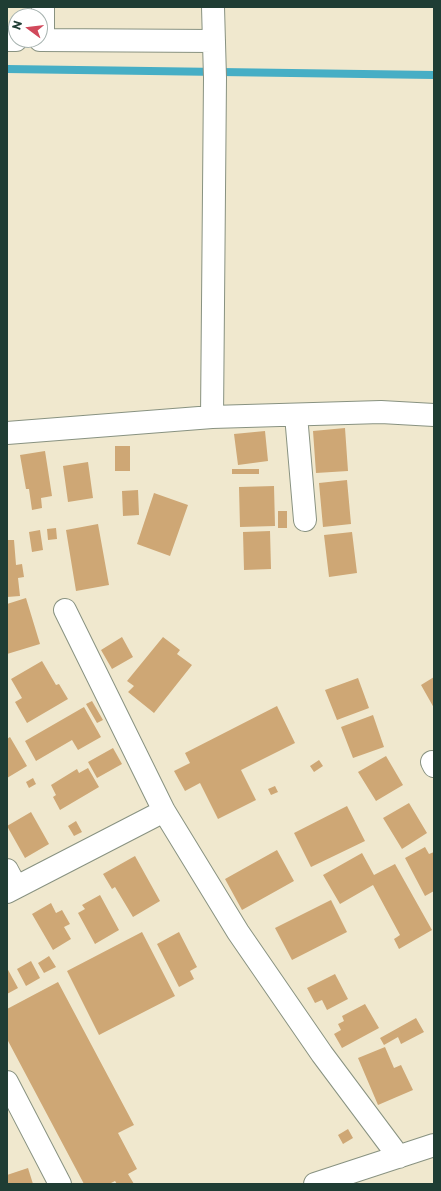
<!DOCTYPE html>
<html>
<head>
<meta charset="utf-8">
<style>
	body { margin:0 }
	#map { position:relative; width:441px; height:1191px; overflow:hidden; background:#f0e8ce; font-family:"Playpen Sans",sans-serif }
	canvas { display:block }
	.frame { position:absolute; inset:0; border:8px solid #1f3d34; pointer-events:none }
	.north { position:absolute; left:8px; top:8px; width:40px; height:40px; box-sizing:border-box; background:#fff; border:1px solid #a5b1ae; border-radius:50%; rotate:285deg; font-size:11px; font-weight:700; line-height:16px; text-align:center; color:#1f3d34 }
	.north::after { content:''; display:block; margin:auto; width:14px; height:18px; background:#d1495b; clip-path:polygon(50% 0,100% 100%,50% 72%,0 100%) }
</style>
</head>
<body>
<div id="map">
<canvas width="441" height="1191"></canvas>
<div class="frame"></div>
<div class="north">N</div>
</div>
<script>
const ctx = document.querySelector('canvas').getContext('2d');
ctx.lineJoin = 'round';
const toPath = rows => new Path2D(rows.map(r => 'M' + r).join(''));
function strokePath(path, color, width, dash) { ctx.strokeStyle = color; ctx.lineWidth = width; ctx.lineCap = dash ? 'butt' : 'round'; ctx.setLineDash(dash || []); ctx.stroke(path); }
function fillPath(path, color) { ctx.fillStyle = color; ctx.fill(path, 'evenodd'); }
const stream = toPath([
	[7,69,434,75]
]);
const building = toPath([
	[345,428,348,471,316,473,313,431],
	[265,431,268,461,238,465,234,434],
	[115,446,130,446,130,471,115,471],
	[45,451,52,496,41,498,42,508,32,510,29,489,26,489,20,455],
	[88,462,93,498,68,502,63,466],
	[232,469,259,469,259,474,232,474],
	[347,480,351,524,323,527,319,483],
	[274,486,275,526,240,527,239,487],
	[138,490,139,515,123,516,122,491],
	[154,493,188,505,170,556,137,544],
	[278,511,287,511,287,528,278,528],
	[98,524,109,585,76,591,66,530],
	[56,528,57,539,48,540,47,529],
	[40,530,43,550,32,552,29,532],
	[270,531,271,569,244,570,243,532],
	[352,532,357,573,329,577,324,535],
	[7,540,14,540,16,565,22,564,24,577,18,578,20,596,7,597],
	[26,598,40,644,7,654,7,604],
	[122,637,133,657,112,669,101,650],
	[163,637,180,650,177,654,192,665,154,713,128,692,134,686,127,681],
	[42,661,56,685,59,684,68,699,27,723,15,702,22,698,11,679],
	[434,677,434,708,421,685],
	[358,678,369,708,337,720,325,690],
	[92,701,103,720,97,723,86,704],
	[277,706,295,743,241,770,256,800,218,819,200,783,185,791,174,771,190,763,185,753],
	[84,707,101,737,78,750,72,740,36,761,25,741],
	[373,715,384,747,353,758,341,727],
	[10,737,27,766,7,778,7,739],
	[113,748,122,764,97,778,88,762],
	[386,756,403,785,376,801,358,772],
	[319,760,323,766,314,772,310,766],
	[88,768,99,787,60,810,53,797,56,795,51,785,77,769,79,773],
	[33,778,36,784,29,788,26,782],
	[275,786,278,792,271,795,268,789],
	[409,803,427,833,402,849,383,818],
	[347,806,365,841,311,867,294,833],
	[31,812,49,844,25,858,7,826],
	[76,821,82,832,74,836,68,826],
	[425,847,429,854,434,852,434,891,425,896,405,858],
	[277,850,294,881,242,910,225,879],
	[362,853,374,875,395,864,432,930,399,949,394,939,400,935,373,885,340,904,323,875],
	[135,856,160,901,133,917,115,887,112,889,103,874],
	[100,895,119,930,95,944,78,913,85,909,82,905],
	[331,900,347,932,292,960,275,928],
	[51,903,56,913,62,910,70,924,64,927,71,939,53,950,32,914],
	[142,932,175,996,99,1035,67,971],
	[179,932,197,967,190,971,194,979,179,987,157,944],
	[49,956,56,967,44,973,38,963],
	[31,961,40,978,26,986,17,969],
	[7,968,18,988,7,994],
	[335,974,348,999,327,1010,322,1000,315,1003,307,988],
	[58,982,134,1125,118,1133,137,1169,128,1174,134,1184,117,1184,115,1181,109,1184,84,1184,7,1039,7,1009],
	[365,1004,379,1028,342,1048,334,1034,341,1030,338,1024,344,1021,342,1016],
	[416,1018,424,1032,401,1044,398,1037,384,1045,380,1038],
	[385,1047,394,1068,401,1065,413,1090,378,1105,358,1058],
	[348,1129,353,1138,343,1144,338,1135],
	[28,1168,33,1184,7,1184,7,1175]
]);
const minor = toPath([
	[43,7,43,40],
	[7,40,16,40],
	[40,40,214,41],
	[296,415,305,520],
	[212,417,215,78,213,7],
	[7,433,212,417,381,412,434,415],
	[65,610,164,811,238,932,322,1054,399,1157],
	[432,762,434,766],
	[7,870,16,887],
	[7,892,164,811],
	[7,1082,60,1184],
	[315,1184,434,1145]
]);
strokePath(stream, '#46aec5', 8);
fillPath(building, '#cea775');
strokePath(minor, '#889281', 24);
strokePath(minor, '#fff', 22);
</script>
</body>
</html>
